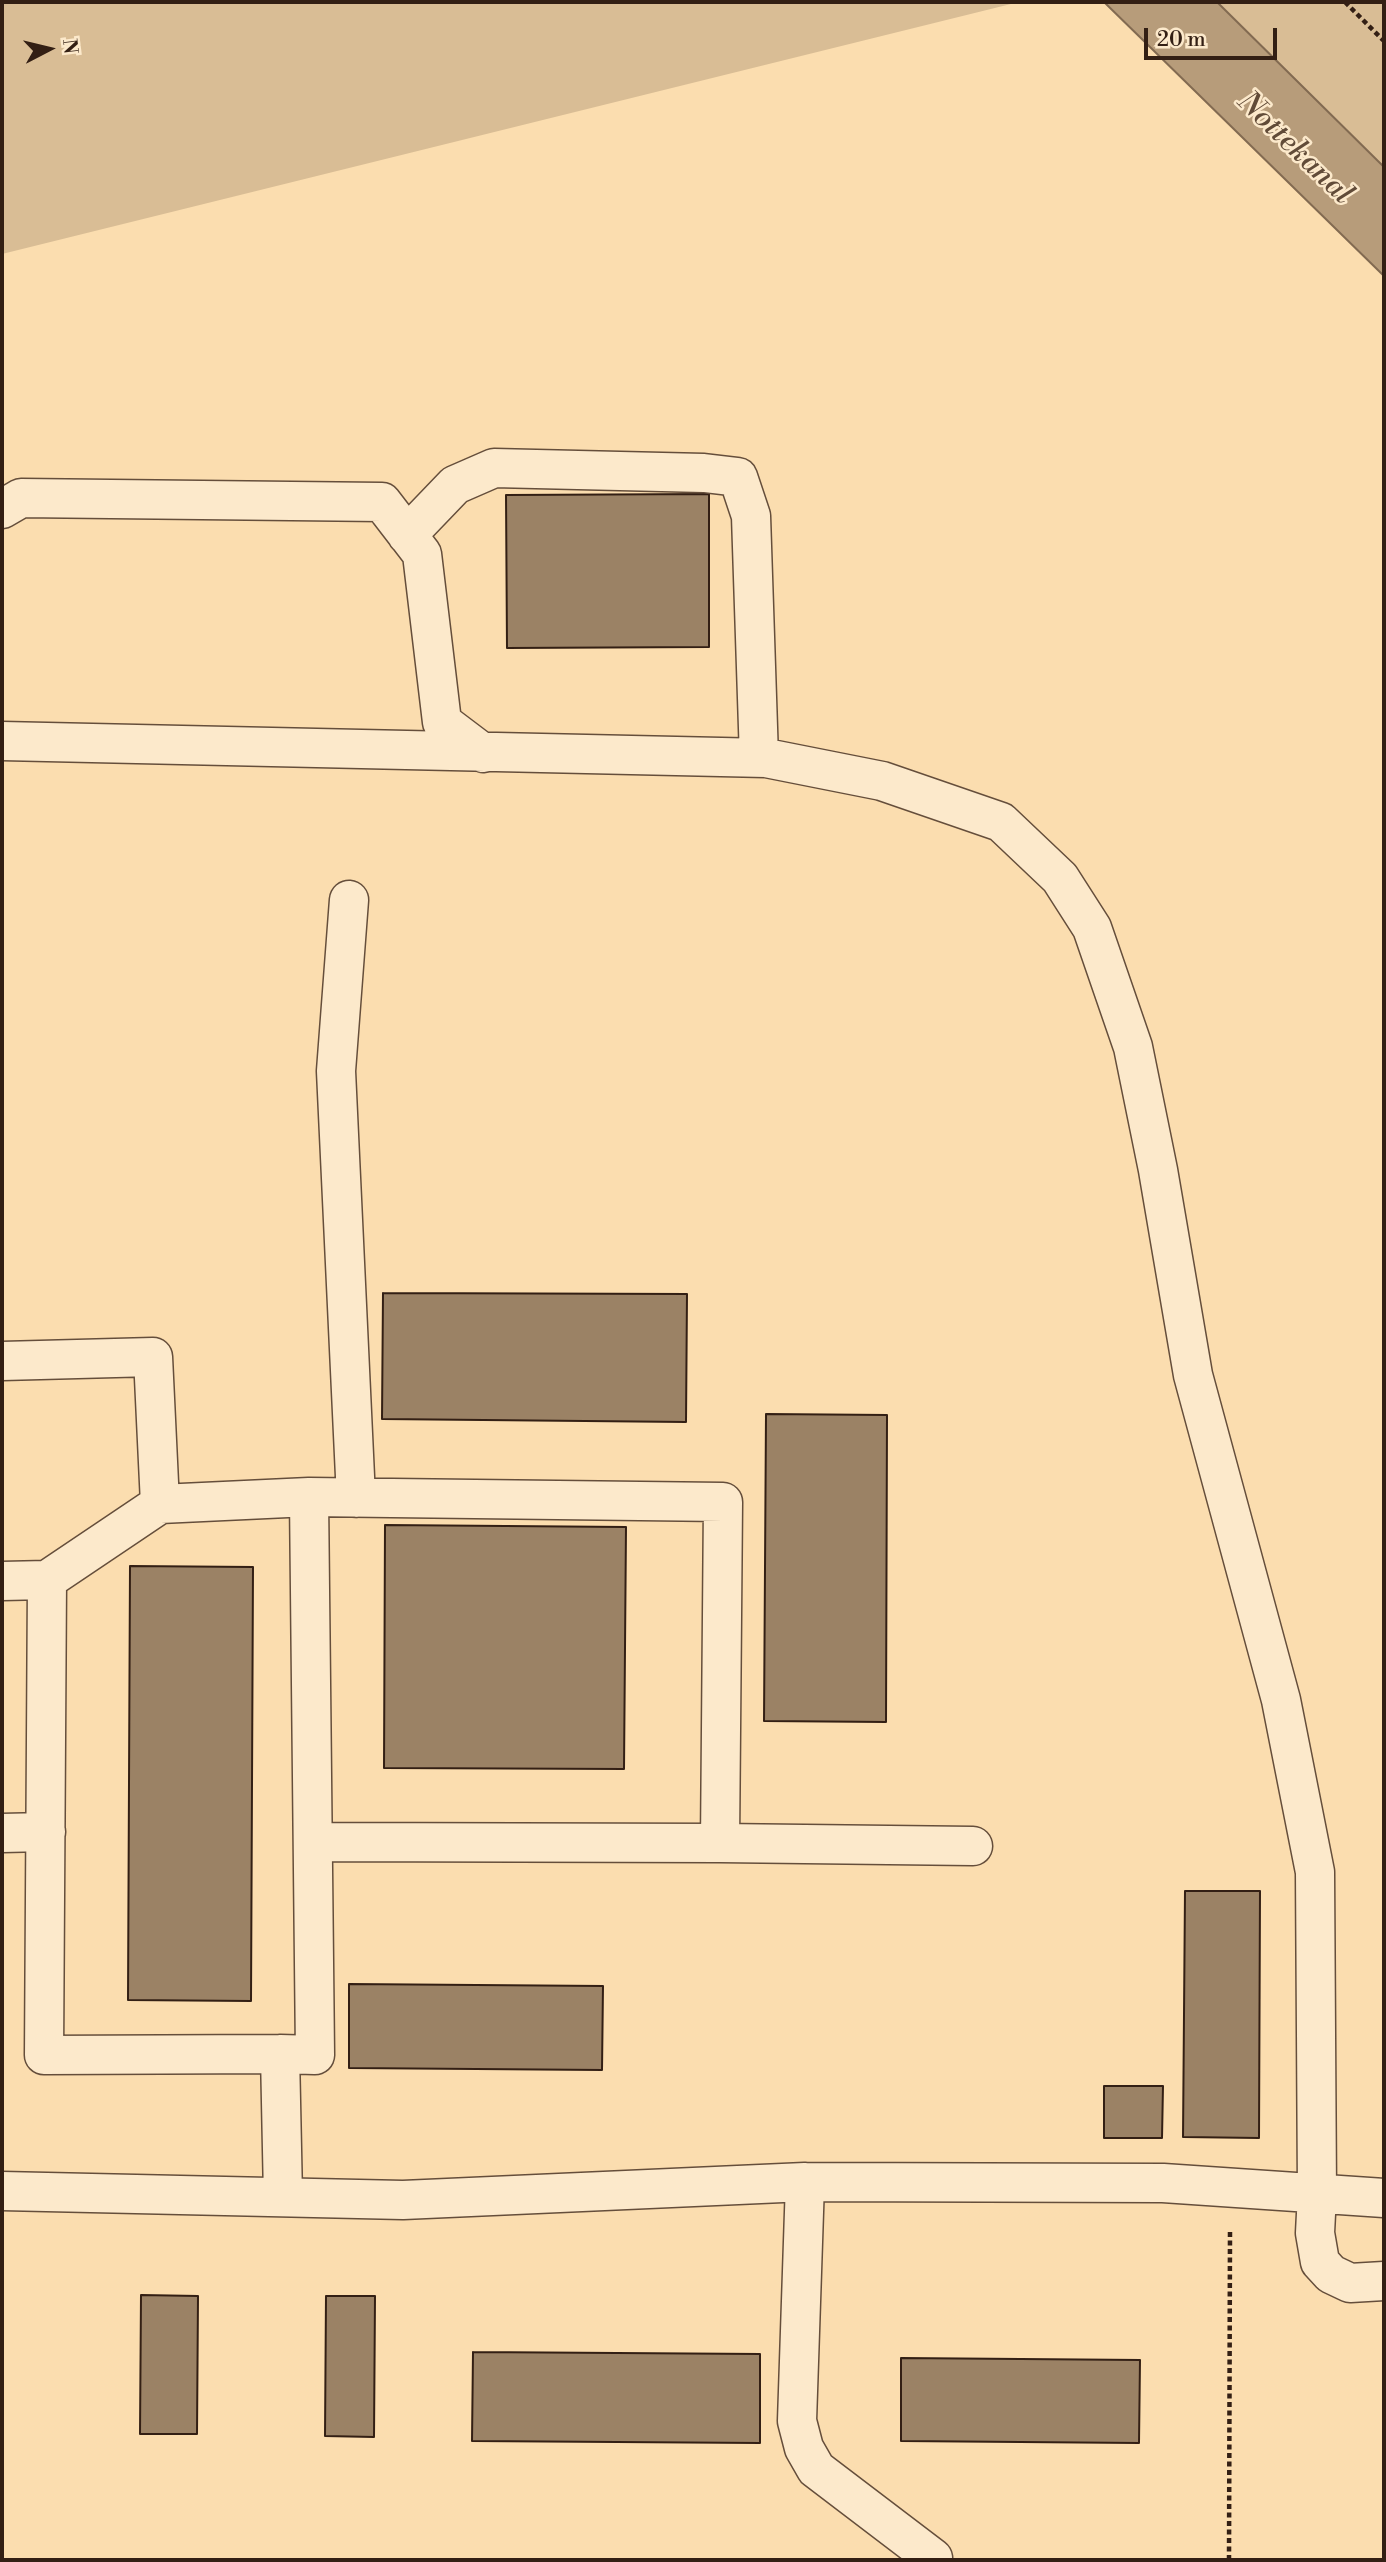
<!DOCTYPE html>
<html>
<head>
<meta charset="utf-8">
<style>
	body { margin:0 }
	#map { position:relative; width:1386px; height:2562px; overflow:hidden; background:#fbddaf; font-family:"Libre Bodoni",serif }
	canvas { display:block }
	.frame { position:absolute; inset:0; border:4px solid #331f14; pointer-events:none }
	.north { position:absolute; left:14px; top:14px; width:70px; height:70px; -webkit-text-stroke:5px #fce9cb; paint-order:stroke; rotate:83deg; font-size:19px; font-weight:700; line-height:28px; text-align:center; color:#331f14 }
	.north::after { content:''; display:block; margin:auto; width:24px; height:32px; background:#331f14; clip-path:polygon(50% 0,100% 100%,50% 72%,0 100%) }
	.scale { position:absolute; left:1144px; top:28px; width:133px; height:32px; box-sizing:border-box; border:4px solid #331f14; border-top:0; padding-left:9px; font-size:21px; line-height:24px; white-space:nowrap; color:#331f14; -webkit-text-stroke:5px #fce9cb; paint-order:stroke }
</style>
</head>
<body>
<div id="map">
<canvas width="1386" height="2562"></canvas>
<div class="frame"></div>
<div class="north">N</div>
<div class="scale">20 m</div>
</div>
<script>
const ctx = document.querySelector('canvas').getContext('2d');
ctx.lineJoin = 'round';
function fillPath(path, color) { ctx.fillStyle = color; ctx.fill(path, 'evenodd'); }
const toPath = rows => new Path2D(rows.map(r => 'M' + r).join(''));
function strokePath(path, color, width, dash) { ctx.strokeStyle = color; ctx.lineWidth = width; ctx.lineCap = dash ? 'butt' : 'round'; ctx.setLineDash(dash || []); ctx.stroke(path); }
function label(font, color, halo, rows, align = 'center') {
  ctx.font = font + ' "Libre Bodoni",serif'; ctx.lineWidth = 5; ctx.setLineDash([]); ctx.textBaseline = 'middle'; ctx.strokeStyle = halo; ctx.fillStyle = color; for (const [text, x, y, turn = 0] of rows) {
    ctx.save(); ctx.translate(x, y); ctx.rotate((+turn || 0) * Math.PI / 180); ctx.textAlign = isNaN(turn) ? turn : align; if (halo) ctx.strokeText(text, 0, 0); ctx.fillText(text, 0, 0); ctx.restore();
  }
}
const green = toPath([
	[2,2,1019,2,2,254],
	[1217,2,1384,2,1384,167]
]);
const water = toPath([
	[1104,2,1217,2,1384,167,1384,276,1104,2]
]);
const building = toPath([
	[709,494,709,647,507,648,506,495,709,494],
	[383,1293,687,1294,686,1422,382,1419,383,1293],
	[766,1414,887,1415,886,1722,764,1721,766,1414],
	[385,1525,626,1527,624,1769,384,1768,385,1525],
	[130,1566,253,1567,251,2001,128,2000,130,1566],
	[1185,1891,1260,1891,1259,2138,1183,2137,1185,1891],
	[349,1984,603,1986,602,2070,349,2068,349,1984],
	[1104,2086,1163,2086,1162,2138,1104,2138,1104,2086],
	[141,2295,198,2296,197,2434,140,2434,141,2295],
	[326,2296,375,2296,374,2437,325,2436,326,2296],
	[473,2352,760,2354,760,2443,472,2441,473,2352],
	[901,2358,1140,2360,1139,2443,901,2441,901,2358]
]);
const path = toPath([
	[1345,2,1384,41],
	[1229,2560,1230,2231]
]);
const minor = toPath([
	[2,509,21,498,382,502,422,554,442,722,483,753],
	[407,535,455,485,494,468,704,473,738,477,751,516,759,758],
	[2,741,766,758,882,781,1001,822,1060,878,1092,928,1133,1047,1158,1170,1193,1375,1281,1700,1315,1872,1317,2194,1315,2233,1320,2262,1331,2274,1350,2283,1384,2281],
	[349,900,336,1071,356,1498],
	[2,1361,153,1357,160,1504],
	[47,1580,160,1504,309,1497],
	[2,1581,47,1580,44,2055,280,2054],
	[2,1833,46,1832],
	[313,1842,720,1843],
	[805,2182,797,2421,804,2448,816,2469,933,2558],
	[2,2191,403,2200,805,2182,1163,2183,1384,2198],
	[283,2197,280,2054,315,2055,309,1497,723,1502,720,1843,973,1846]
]);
const waterNames = [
	["Nottekanal",1294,149,44]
];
fillPath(green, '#d9bd95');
fillPath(water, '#b79c7a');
strokePath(water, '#826a51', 2);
fillPath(building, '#9b8265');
strokePath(building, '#331f14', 2);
strokePath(minor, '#654e3b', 41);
strokePath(path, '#331f14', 4.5, [5, 3.5]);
strokePath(minor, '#fce9cb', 38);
label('italic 30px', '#614b38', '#fce9cb', waterNames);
</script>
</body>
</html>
